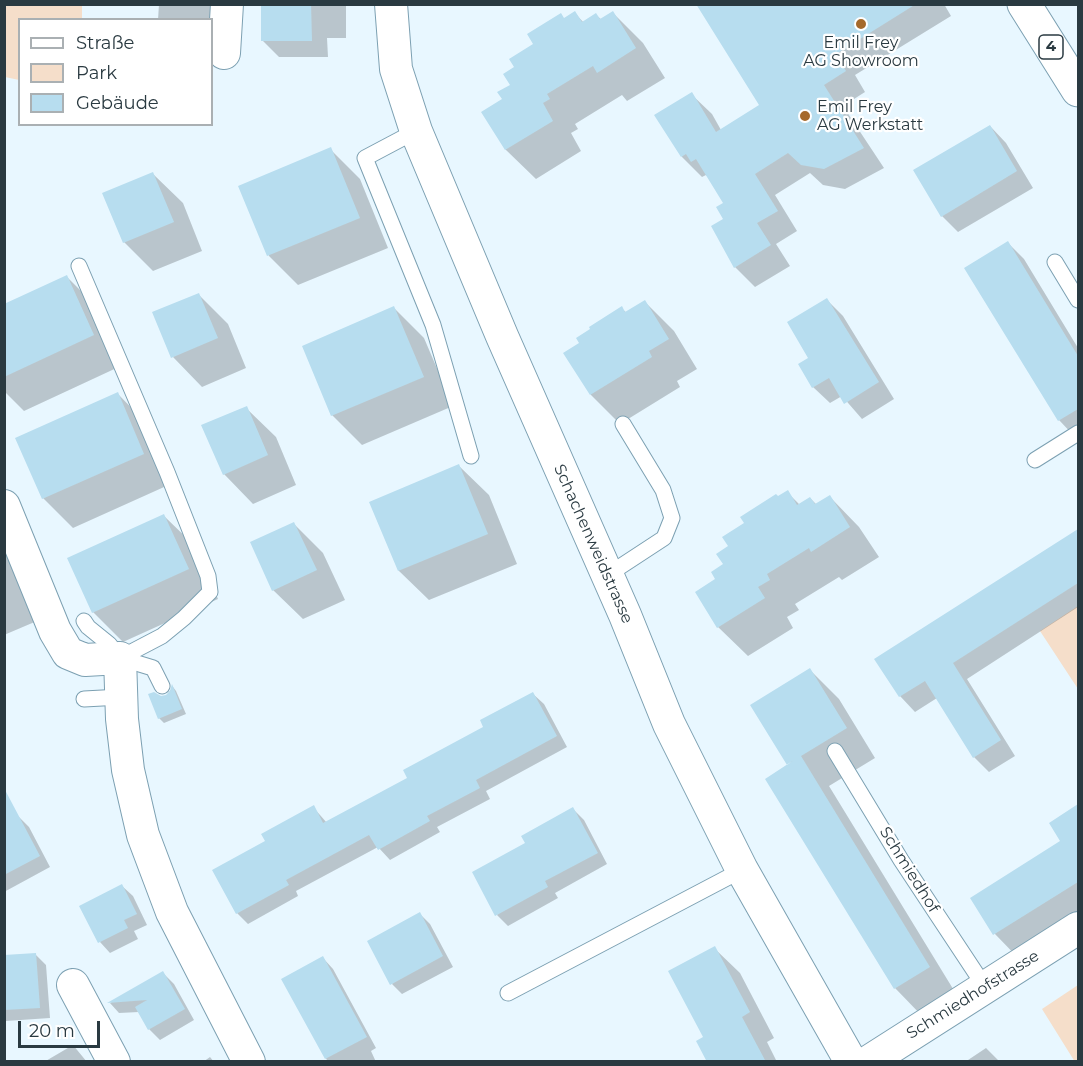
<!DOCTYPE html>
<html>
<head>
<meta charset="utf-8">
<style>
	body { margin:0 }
	#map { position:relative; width:1083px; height:1066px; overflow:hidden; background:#e8f7ff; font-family:Montserrat,sans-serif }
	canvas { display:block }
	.frame { position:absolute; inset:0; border:6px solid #2a3a41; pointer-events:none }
	.legend { position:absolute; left:18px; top:18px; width:195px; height:108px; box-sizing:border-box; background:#fff; border:2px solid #aab0b3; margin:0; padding:8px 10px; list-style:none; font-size:18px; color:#2a3a41 }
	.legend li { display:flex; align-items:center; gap:12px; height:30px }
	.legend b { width:30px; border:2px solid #aab0b3 }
	.scale { position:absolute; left:18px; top:1021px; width:82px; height:27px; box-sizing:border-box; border:3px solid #2a3a41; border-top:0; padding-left:8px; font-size:18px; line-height:21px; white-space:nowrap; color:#2a3a41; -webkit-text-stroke:4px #fff; paint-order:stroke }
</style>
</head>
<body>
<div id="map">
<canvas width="1083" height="1066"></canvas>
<div class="frame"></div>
<ul class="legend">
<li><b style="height:8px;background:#fff"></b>Straße</li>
<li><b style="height:16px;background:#f5deca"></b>Park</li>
<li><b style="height:16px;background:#b7ddef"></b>Gebäude</li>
</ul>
<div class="scale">20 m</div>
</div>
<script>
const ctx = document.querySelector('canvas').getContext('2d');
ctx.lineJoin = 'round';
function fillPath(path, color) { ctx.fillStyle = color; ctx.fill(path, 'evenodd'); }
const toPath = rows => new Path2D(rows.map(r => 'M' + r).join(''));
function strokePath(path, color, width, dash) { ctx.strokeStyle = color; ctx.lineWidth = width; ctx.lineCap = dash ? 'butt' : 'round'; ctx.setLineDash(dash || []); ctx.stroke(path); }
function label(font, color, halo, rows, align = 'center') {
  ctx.font = font + ' Montserrat,sans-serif'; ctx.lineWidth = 4.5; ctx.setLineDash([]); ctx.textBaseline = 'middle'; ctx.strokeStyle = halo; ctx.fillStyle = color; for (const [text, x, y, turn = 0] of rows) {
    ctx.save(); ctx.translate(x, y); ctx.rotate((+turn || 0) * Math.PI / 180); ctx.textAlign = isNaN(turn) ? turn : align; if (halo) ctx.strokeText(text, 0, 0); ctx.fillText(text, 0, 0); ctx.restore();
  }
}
const green = toPath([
	[4,5,82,5,82,19,20,20,19,80,5,77],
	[1078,606,1078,689,1040,631],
	[1078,985,1078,1061,1075,1062,1042,1009]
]);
const shadow = toPath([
	[159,4,211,4,210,20,158,20],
	[262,4,346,4,346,38,327,38,328,57,279,57,263,41],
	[698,4,944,4,951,16,855,75,865,92,843,106,884,168,845,189,823,185,810,173,775,195,797,231,776,244,790,266,755,287,735,267,725,220,725,204,709,178,706,175,702,177,682,157,691,94,712,114,721,130,762,106],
	[575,13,584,23,596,15,602,20,613,13,643,43,665,78,627,101,622,95,575,124,578,129,571,133,581,151,536,179,506,150,483,112,504,100,512,85,516,68,535,44],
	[990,126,1006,143,1033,188,958,232,942,216],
	[330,149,360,179,388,248,298,285,269,256,240,186],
	[153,174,183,203,202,251,153,271,124,242],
	[1008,243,1024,259,1078,348,1078,435,1075,437,1059,420,966,269],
	[67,277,96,306,123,365,24,411,4,391,4,306],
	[198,294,228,324,246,368,202,387,173,357],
	[827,300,843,316,894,399,862,419,842,396,830,403,813,387,810,359],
	[645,302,674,331,697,369,677,381,680,387,620,424,591,395,581,344,621,308,627,313],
	[394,308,424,338,453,406,362,445,332,415],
	[118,394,147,424,173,483,73,528,43,498],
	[246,408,276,437,296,485,253,504,224,474],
	[459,466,489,495,517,564,429,600,399,571,371,502],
	[787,492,800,505,810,498,817,505,830,497,859,527,879,557,842,580,839,577,795,604,799,610,787,617,793,628,748,656,718,627,717,579,725,565,730,547,779,498],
	[164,516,194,545,218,599,123,642,93,612],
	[4,522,44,618,4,635],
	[293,523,323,553,345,600,303,619,273,590],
	[1077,532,1078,534,1078,607,967,679,1015,756,989,772,974,757,937,698,915,712,900,696],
	[810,670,839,699,875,758,829,786,958,997,924,1018,895,988,790,765],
	[173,687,176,691,186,714,164,723,159,718,161,697,166,696],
	[533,694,544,704,567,747,486,791,490,799,437,827,440,832,390,860,378,847,296,891,298,896,248,924,237,913,267,842,313,807,327,823,409,778],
	[1078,806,1078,930,1024,964,995,934,972,898,1062,841,1051,823],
	[573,809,584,820,607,864,555,893,558,898,508,926,497,915,527,844],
	[18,816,29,827,50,867,4,892,4,824],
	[122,886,133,896,147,925,134,931,138,939,110,953,100,942],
	[420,914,430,924,453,967,402,994,392,984],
	[714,948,740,973,774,1038,767,1042,777,1062,709,1062,705,1038],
	[35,954,46,965,50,1018,6,1021,4,956],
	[323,958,333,969,376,1048,371,1051,376,1062,328,1062,283,979],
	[163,973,174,984,194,1020,160,1040,149,1029,139,1012,119,1013,110,1003],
	[73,1045,87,1062,44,1062],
	[986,1048,1000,1062,965,1062],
	[210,1057,214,1062,203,1062]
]);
const building = toPath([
	[261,4,311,4,312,41,261,41],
	[696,4,916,4,836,54,846,71,824,85,864,148,824,169,801,165,788,153,755,174,778,211,757,223,771,245,734,268,711,226,723,219,716,207,723,203,696,159,691,162,686,154,681,157,654,115,692,92,716,132,759,105],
	[575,11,582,22,596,13,600,19,613,11,636,48,597,73,593,66,547,94,550,99,543,103,553,121,505,150,481,112,502,99,497,92,510,85,503,74,514,67,509,59,533,44,527,34,561,13,564,18],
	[990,125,1017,171,941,217,913,170],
	[331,147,360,218,267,256,238,186],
	[153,172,174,222,123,243,102,193],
	[1008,241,1078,356,1078,409,1058,421,964,268],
	[67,275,94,335,4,377,4,304],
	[199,293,218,338,171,358,152,312],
	[827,298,879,382,844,404,829,378,812,388,798,364,808,358,787,322],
	[645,300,669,339,649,351,652,357,590,395,563,353,579,343,576,338,590,329,589,327,622,306,625,312],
	[394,306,424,377,331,416,302,346],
	[118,392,144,454,42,499,15,438],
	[247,406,268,455,223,475,201,425],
	[459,464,488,534,398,571,369,502],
	[788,490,797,505,810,497,815,504,830,495,850,527,811,552,809,548,767,574,770,580,758,587,765,598,717,628,695,592,715,579,711,572,723,564,716,554,728,546,722,537,744,523,740,517,776,494,778,496],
	[164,514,189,569,92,613,67,558],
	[294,522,317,570,272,591,250,542],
	[1078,529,1078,583,953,663,1001,740,973,758,925,681,899,697,874,659],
	[810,668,847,728,801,756,930,967,894,989,765,779,794,760,787,765,750,705],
	[172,684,182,709,158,719,148,694,154,692,161,696,166,695,170,691],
	[533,692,557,736,476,780,480,788,427,816,430,821,378,850,369,835,286,880,289,885,236,914,212,870,265,841,261,834,314,805,323,823,407,778,403,770,483,727,480,720],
	[4,788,40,856,4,875],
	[1078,804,1078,882,993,935,970,898,1060,841,1049,823],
	[573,807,598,853,545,881,548,887,495,916,472,872,525,843,521,836],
	[122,884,137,914,124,920,128,928,98,943,79,906],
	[420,912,443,956,390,985,367,941],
	[715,946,750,1012,742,1017,766,1062,707,1062,696,1041,703,1037,668,971],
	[36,953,40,1008,4,1010,4,955],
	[323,956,367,1037,325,1059,281,979],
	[163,971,185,1009,148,1030,135,1007,147,1000,107,1003]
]);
const lane = toPath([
	[416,131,365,158,433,325,471,456],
	[1055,262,1078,300],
	[79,266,167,472,208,576,210,592,184,618,162,636,120,658],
	[1035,460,1078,433],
	[606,576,664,538,672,518,663,490,623,424],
	[84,621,88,627,109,644,120,658,153,668,162,686],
	[84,699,121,697],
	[835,751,901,860,985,987],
	[508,993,742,870]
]);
const street = toPath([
	[391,4,396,69,416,131,502,336,625,615,669,724,742,870,851,1062],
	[224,53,227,4],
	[4,506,55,631,68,653,85,660,120,658,122,719,128,770,143,835,172,912,249,1062],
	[73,985,114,1062],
	[868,1062,1078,928]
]);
const primary = toPath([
	[1024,4,1078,90]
]);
const markers = [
	[861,24,6,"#a5692b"],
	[805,116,6,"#a5692b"]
];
const shields = [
	[1051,47,24]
];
const shieldNames = [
	["4",1051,47]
];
const poiNames = [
	["Emil Frey",861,43],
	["AG Showroom",861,61],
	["Emil Frey",817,107,"left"],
	["AG Werkstatt",817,125,"left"]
];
const streetNames = [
	["Schachenweidstrasse",593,544,66],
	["Schmiedhof",909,870,58],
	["Schmiedhofstrasse",973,995,-32]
];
fillPath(green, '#f5deca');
fillPath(shadow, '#0003');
fillPath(building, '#b7ddef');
strokePath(lane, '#7ca0b2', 17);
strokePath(street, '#7ca0b2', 34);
strokePath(primary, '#7ca0b2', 35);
strokePath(lane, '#fff', 15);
strokePath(street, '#fff', 32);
strokePath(primary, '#fff', 33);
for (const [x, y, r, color] of markers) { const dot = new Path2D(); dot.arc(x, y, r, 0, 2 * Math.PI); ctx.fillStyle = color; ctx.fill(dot); strokePath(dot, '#fff', 2); }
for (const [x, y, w] of shields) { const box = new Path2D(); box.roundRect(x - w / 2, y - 12, w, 24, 4.5); ctx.fillStyle = '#fff'; ctx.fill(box); strokePath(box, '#2a3a41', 1.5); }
label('bold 15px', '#2a3a41', null, shieldNames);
label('16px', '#2a3a41', '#fff', poiNames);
label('16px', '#2a3a41', '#fff', streetNames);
</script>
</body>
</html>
